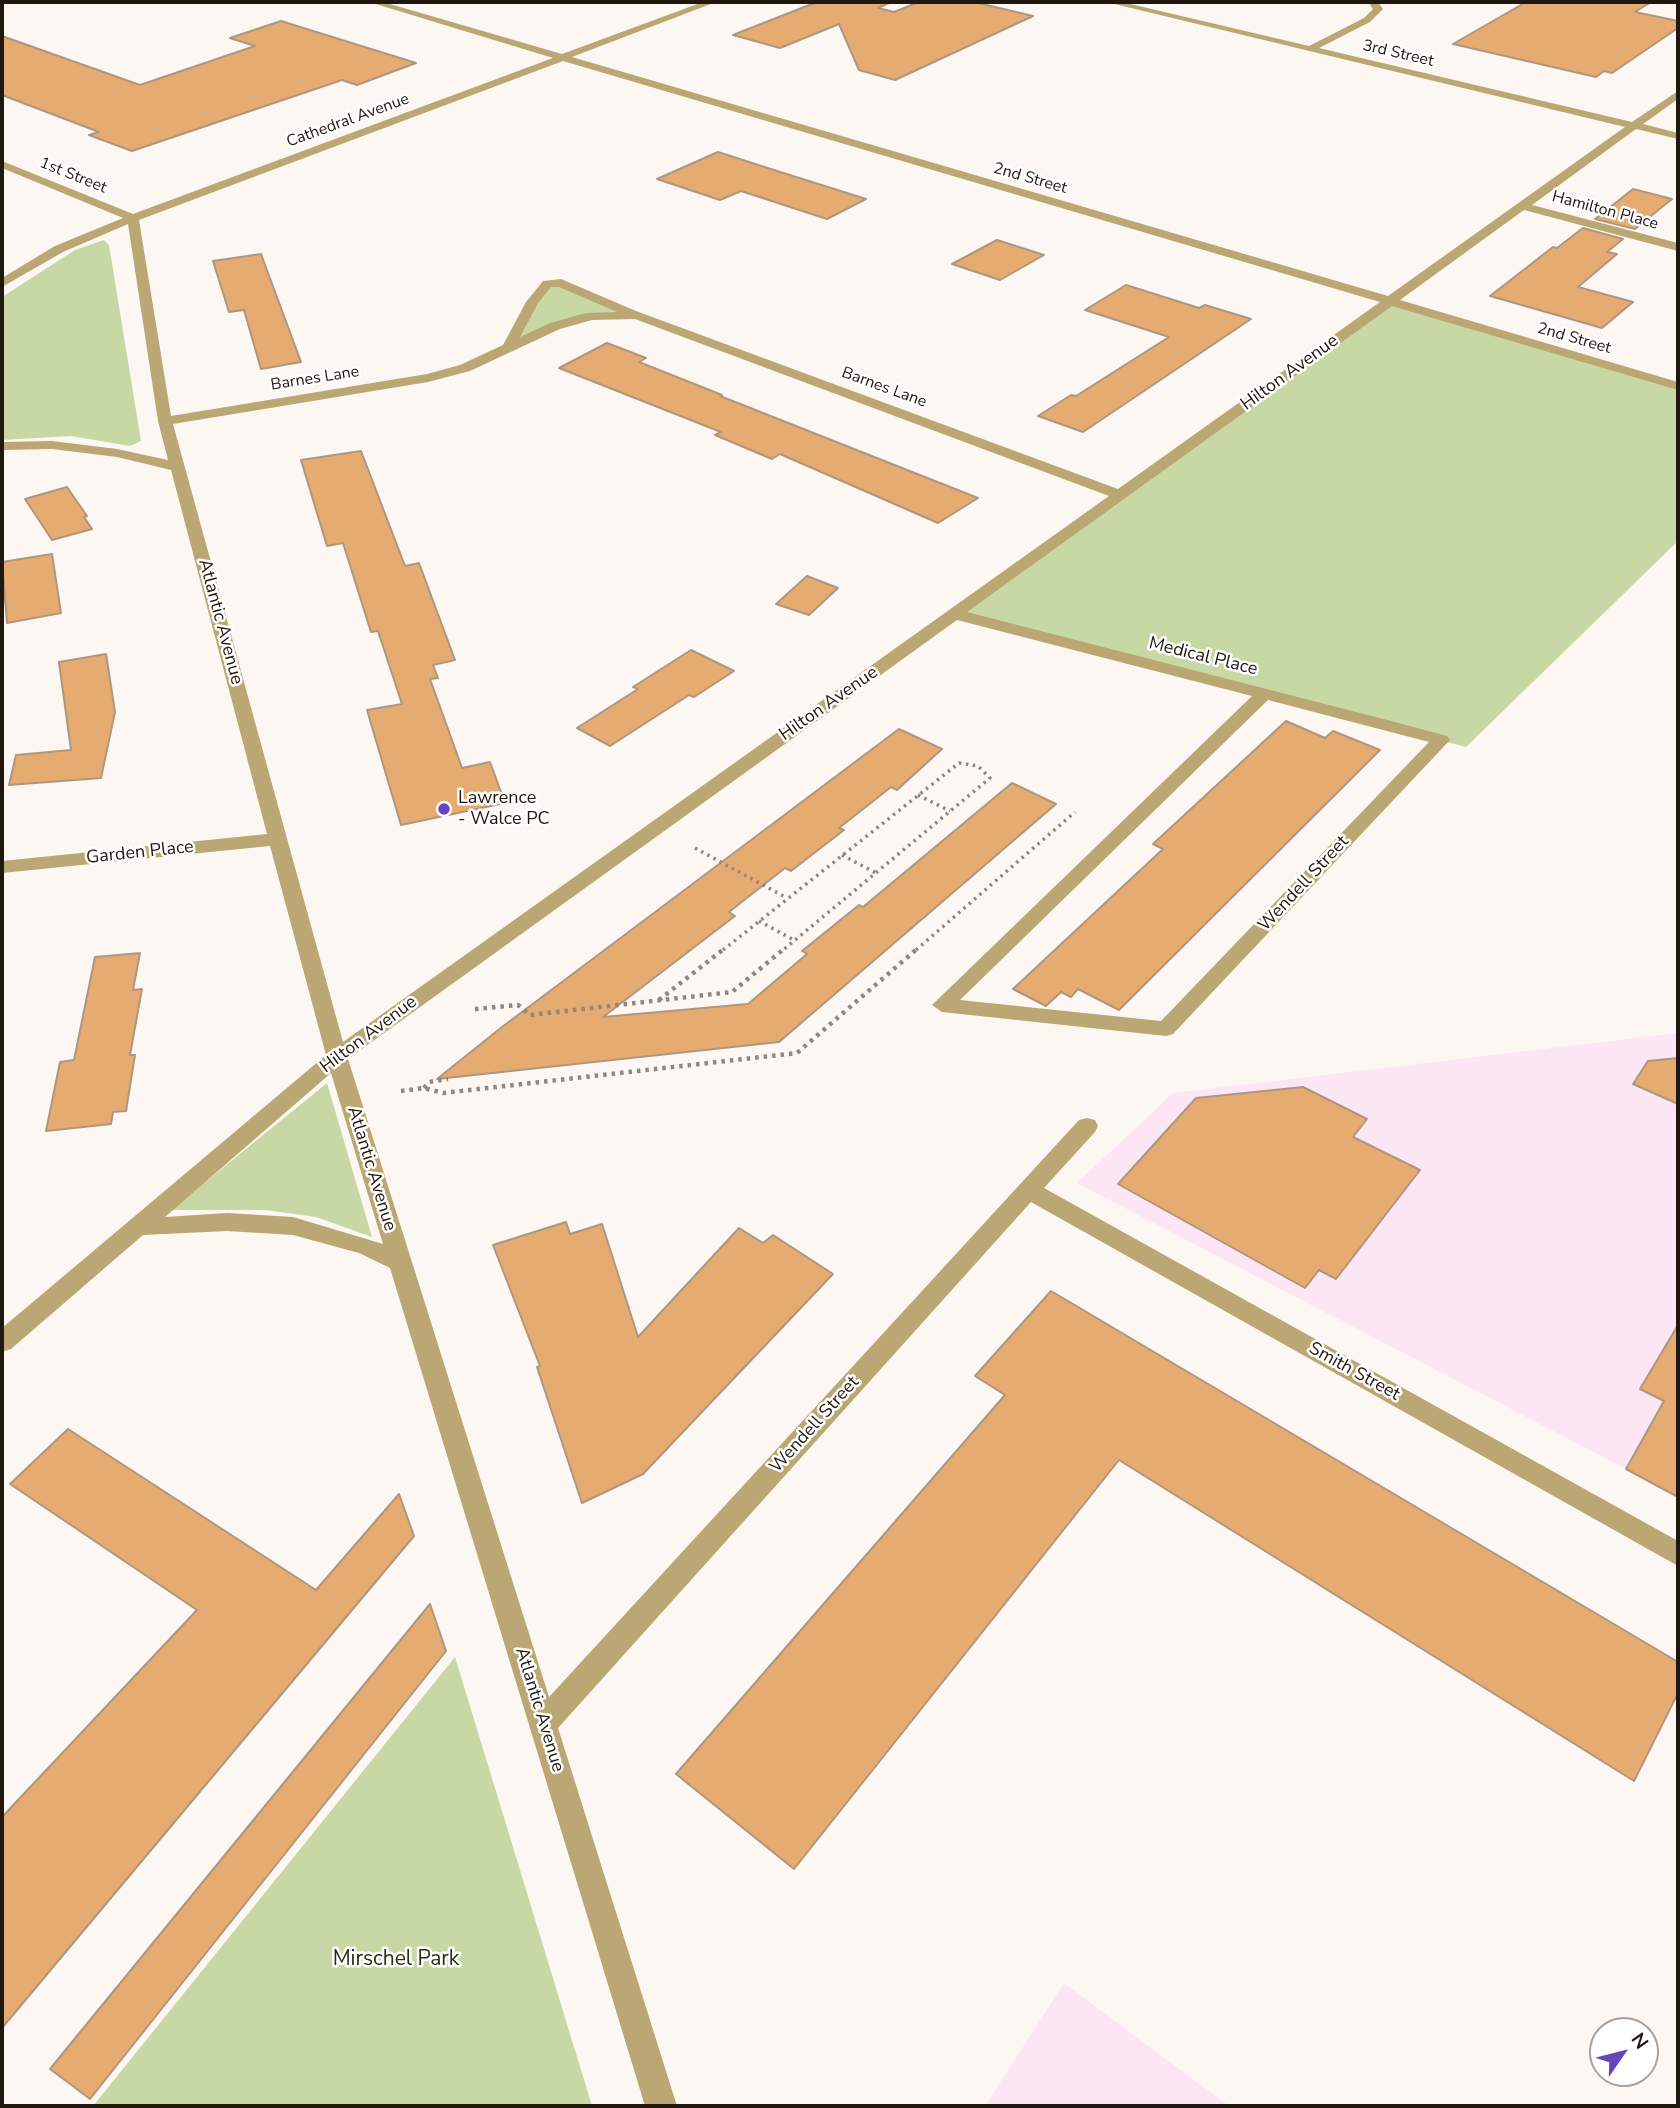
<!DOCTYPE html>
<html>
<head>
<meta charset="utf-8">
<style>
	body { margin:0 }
	#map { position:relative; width:1680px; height:2108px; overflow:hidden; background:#fcf7f2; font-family:"Nunito Sans",sans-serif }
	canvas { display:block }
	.frame { position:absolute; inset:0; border:4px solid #20170e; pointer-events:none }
	.north { position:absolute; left:1589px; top:2017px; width:70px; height:70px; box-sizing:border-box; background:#fff; border:2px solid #a6a29f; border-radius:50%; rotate:55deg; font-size:19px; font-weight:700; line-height:28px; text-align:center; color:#20170e }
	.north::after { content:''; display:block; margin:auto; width:24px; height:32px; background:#6546bf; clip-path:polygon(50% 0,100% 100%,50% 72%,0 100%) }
</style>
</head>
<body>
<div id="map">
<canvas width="1680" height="2108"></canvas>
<div class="frame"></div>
<div class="north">N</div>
</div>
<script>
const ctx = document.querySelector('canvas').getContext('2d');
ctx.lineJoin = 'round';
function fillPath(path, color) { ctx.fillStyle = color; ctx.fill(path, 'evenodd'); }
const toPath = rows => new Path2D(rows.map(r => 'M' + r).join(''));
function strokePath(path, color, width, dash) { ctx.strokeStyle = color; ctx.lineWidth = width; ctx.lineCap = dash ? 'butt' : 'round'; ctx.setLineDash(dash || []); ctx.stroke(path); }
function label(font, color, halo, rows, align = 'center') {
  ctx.font = font + ' "Nunito Sans",sans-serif'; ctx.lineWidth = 5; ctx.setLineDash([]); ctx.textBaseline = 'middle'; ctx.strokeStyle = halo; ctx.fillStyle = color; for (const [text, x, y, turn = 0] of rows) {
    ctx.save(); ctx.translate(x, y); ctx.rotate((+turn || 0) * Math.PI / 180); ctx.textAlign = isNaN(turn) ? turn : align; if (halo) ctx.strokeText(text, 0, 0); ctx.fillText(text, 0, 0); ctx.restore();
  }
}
const commercial = toPath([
	[1678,1033,1678,1496,1077,1183,1173,1093],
	[1064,1983,1229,2106,985,2106]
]);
const green = toPath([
	[104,240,109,245,141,441,130,446,71,436,2,440,2,297,75,250],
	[561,283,636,315,591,316,508,348,540,290],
	[1395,303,1678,386,1678,541,1466,747,954,615],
	[327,1083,372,1237,316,1217,265,1210,171,1210],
	[455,1657,592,2106,93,2106]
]);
const building = toPath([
	[817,2,891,2,878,8,894,12,919,2,974,2,1033,16,895,80,859,70,839,24,780,48,733,35,817,2],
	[1526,2,1651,2,1635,12,1678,21,1678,28,1612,73,1604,71,1596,77,1453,44,1526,2],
	[281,21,416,63,357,85,342,80,132,151,89,135,99,132,2,95,2,36,140,85,255,46,230,38,281,21],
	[718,152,777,171,866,199,827,219,741,191,720,200,657,179,718,152],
	[1633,189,1672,199,1635,229,1595,219,1633,189],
	[1583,228,1623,239,1607,252,1617,254,1578,287,1633,302,1602,328,1490,296,1553,247,1557,248,1583,228],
	[997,240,1044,255,1000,280,952,264,997,240],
	[261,254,301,362,261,369,244,310,229,312,213,261,261,254],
	[1126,285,1199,308,1205,305,1251,319,1083,432,1038,416,1071,395,1076,396,1169,337,1085,310,1126,285],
	[607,343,646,358,639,362,722,395,720,396,978,498,938,523,780,454,772,459,715,435,721,432,559,368,607,343],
	[361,451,405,566,419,563,455,660,433,665,438,678,430,679,462,768,490,762,505,803,401,825,367,710,402,704,378,631,371,632,343,543,327,546,301,460,361,451],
	[67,487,87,516,84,517,92,529,52,540,25,499,67,487],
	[52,554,61,613,7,623,2,562,52,554],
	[807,576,838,588,809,615,776,604,807,576],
	[691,650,734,671,694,697,689,695,610,746,577,728,638,689,633,687,691,650],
	[106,654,115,712,101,778,9,785,16,755,71,750,59,662,106,654],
	[1286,721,1325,738,1333,731,1380,750,1119,1010,1078,989,1071,997,1061,992,1046,1006,1013,989,1163,849,1153,844,1286,721],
	[899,729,942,749,897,790,891,787,839,828,844,830,791,871,785,868,729,912,735,916,603,1017,748,1004,807,954,802,951,859,905,863,907,1012,783,1056,804,779,1042,437,1079,502,1027,899,729],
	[140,953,133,990,142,989,130,1055,135,1055,126,1111,113,1112,111,1124,46,1131,60,1062,74,1060,95,957,140,953],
	[1678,1058,1678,1104,1633,1084,1648,1061,1678,1058],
	[1303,1087,1367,1119,1353,1137,1420,1170,1336,1279,1319,1270,1305,1288,1118,1184,1196,1098,1303,1087],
	[566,1222,570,1234,602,1224,638,1337,739,1228,763,1243,773,1235,833,1274,643,1474,582,1503,537,1367,540,1366,493,1245,566,1222],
	[1051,1291,1678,1662,1678,1693,1634,1781,1119,1460,794,1869,676,1774,1005,1395,975,1376,1051,1291],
	[1678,1325,1678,1497,1626,1469,1664,1401,1640,1389,1678,1325],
	[68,1429,316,1590,399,1494,414,1536,2,2028,2,1817,197,1610,10,1484,68,1429],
	[430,1604,446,1651,90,2099,50,2069,430,1604]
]);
const pathFar1 = toPath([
	[918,795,950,811],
	[695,848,787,898],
	[842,855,876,873],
	[759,921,794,940],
	[723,950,959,763,978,766,990,778,783,950],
	[916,950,1075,812]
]);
const path = toPath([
	[659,1000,725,948],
	[475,1009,518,1005,530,1015,732,992,785,948],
	[424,1088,429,1082,448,1079],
	[401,1091,424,1088,443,1093,797,1053,918,948]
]);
const minor = toPath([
	[369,2,383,2,562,54,703,2,716,2,572,57,1388,296,1625,127,1106,2,1122,2,1309,46,1364,18,1373,9,1368,2,1378,2,1383,9,1370,22,1319,48,1632,122,1678,91,1678,99,1643,124,1678,133,1678,139,1636,129,1532,205,1678,243,1678,251,1524,210,1400,300,1678,382,1678,390,1392,306,967,612,1395,722,1447,736,1450,740,1173,1034,1166,1036,942,1012,932,1005,1252,696,957,620,348,1059,549,1697,1079,1120,1087,1118,1095,1120,1098,1126,1095,1132,1044,1188,1678,1541,1678,1566,1031,1202,558,1728,677,2106,645,2106,390,1268,359,1253,293,1235,227,1231,143,1235,11,1349,2,1352,2,1328,326,1055,270,846,2,873,2,861,267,834,171,470,117,457,52,449,2,450,2,442,52,441,117,449,168,460,158,421,128,224,63,252,2,287,2,278,55,246,123,218,2,168,2,161,133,214,553,58,369,2],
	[563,61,1380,302,1118,489,636,311,561,279,543,281,526,302,503,345,460,365,427,374,171,416,139,220,563,61],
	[551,287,559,287,617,312,586,313,550,323,520,337,538,303,551,287],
	[635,319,1109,496,343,1042,173,424,428,382,470,371,560,329,592,320,635,319],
	[1268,700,1429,742,1161,1021,960,1000,1268,700],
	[331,1073,383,1244,293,1217,227,1213,165,1217,331,1073]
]);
const markers = [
	[444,809,7,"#6546bf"]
];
const farStreetnames = [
	["3rd Street",1398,54,13],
	["Cathedral Avenue",348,121,-20],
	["1st Street",73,176,22],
	["2nd Street",1030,179,16],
	["Hamilton Place",1605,211,15],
	["2nd Street",1574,339,16],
	["Barnes Lane",315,379,-9],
	["Barnes Lane",884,388,20]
];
const streetNames = [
	["Hilton Avenue",1290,373,-36],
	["Atlantic Avenue",220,622,75],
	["Medical Place",1203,657,14],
	["Hilton Avenue",829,704,-35],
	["Garden Place",140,853,-6],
	["Wendell Street",1304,884,-47],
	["Hilton Avenue",369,1035,-37],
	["Atlantic Avenue",371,1169,73],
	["Smith Street",1354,1372,29],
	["Wendell Street",815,1425,-48],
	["Atlantic Avenue",539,1710,73]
];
const poiNames = [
	["Lawrence",458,799],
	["- Walce PC",458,820]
];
const nearParknames = [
	["Mirschel Park",396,1960]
];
fillPath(commercial, '#fde6f4');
fillPath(green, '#c8d8a4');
fillPath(building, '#e6ab70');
strokePath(building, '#af967f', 2);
strokePath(pathFar1, '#8f8881', 3.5, [2.5, 4.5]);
strokePath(path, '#8f8881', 4.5, [3.5, 5]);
fillPath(minor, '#bba773');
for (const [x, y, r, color] of markers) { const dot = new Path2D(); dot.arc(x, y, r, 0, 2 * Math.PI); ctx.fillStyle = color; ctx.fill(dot); strokePath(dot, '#fff', 2.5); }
label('16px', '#20170e', '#fff', farStreetnames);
label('18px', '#20170e', '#fff', streetNames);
label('18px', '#20170e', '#fff', poiNames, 'left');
label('21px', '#272f0e', '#fff', nearParknames);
</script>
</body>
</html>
